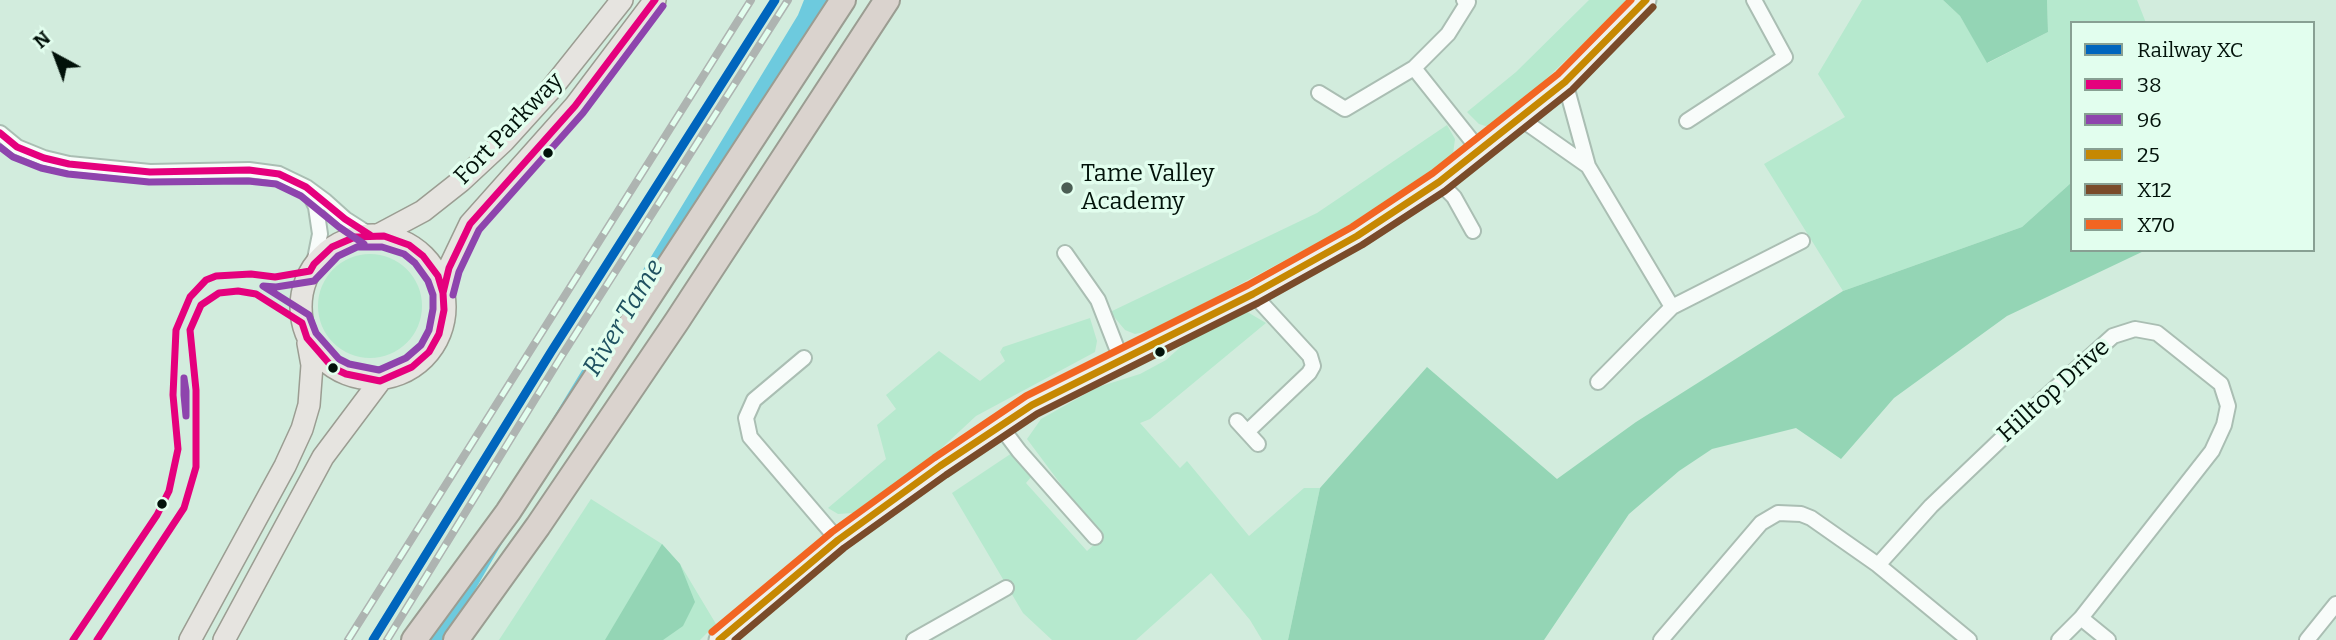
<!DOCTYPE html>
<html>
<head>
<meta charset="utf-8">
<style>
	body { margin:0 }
	#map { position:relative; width:2336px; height:640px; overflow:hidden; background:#d2ecdd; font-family:Bitter,serif }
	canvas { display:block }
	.legend { position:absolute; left:2070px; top:21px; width:245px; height:231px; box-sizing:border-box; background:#e2feee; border:2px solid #88a093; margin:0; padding:9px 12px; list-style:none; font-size:21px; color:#02120a }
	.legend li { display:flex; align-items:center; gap:14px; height:35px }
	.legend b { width:35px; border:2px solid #88a093 }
	.north { position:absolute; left:21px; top:21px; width:70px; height:70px; -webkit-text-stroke:5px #e2feee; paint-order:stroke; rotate:319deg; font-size:19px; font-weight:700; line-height:28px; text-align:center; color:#02120a }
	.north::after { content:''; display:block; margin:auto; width:24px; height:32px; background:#02120a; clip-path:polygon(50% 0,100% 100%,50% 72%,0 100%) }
</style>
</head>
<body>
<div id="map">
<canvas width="2336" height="640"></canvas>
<ul class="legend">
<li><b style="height:9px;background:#0065bd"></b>Railway XC</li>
<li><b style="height:9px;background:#e5007d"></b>38</li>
<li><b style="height:9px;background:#8e44ad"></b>96</li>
<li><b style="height:9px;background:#c68802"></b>25</li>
<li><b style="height:9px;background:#7a4b2a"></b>X12</li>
<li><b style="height:9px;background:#f26522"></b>X70</li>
</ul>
<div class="north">N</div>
</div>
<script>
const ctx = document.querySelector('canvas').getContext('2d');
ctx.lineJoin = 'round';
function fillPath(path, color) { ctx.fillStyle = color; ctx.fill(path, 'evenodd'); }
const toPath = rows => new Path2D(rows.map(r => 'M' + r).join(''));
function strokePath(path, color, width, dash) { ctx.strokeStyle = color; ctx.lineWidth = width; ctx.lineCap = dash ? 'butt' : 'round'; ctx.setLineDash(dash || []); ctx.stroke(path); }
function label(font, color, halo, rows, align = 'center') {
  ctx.font = font + ' Bitter,serif'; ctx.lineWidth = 7; ctx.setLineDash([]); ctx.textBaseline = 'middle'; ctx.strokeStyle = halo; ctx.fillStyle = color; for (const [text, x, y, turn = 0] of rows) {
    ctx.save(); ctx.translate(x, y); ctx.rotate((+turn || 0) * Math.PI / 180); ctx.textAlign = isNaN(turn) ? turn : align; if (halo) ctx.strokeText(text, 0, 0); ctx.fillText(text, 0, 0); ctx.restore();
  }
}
const green = toPath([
	[1589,0,1629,0,1503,120,1489,127,1479,124,1467,112,1516,72],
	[1862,0,1943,0,1960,16,1988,63,2048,32,2047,0,2137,0,2146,23,2072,23,2072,182,2022,227,1843,291,1764,164,1845,117,1818,74],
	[1447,125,1455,139,1453,154,1430,175,1334,234,1154,330,1135,334,1125,330,1110,312,1317,213],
	'318 306a52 52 0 1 1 104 0a52 52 0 1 1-104 0Z',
	[1239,307,1266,323,1150,419,1140,423,1180,468,1187,461,1249,536,1304,488,1320,488,1288,640,1262,640,1250,620,1211,573,1136,640,1052,640,1023,613,952,493,1012,453,1032,476,1026,483,1087,551,1101,538,1027,439,1041,419,1098,387,1140,374,1166,360,1196,333],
	[1090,318,1097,341,1095,352,976,416,932,457,853,513,838,514,828,508,886,459,877,425,896,409,886,395,939,351,980,381,1005,361,1000,352,1003,347],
	[591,499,662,544,680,564,716,624,700,640,499,640]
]);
const forest = toPath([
	[1943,0,2047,0,2048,32,1987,63,1960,16],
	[2072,182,2072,250,2146,250,2007,316,1894,398,1841,459,1796,428,1712,449,1679,471,1629,514,1544,640,1288,640,1320,488,1427,367,1557,479,1636,422,1843,291,2022,227],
	[662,544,680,564,695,602,683,626,663,640,605,640]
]);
const water = toPath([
	[804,0,835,0,515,521,446,640,418,640,798,15]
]);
const street = toPath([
	[1414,68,1480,151],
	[1565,82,1588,166,1672,307],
	[1319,93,1345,109,1414,68,1448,34,1468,2,1464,0],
	[1521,119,1588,166],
	[1687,121,1785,57,1754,0],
	[0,133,17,147,44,158,69,164,150,172,249,170,279,174,306,187,325,201,345,219,370,235],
	[1439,182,1454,197,1473,231],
	[307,188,316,207,320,234,314,264],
	[1065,253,1098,300,1121,359],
	[804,358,754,400,746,418,750,437,838,540],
	[1598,382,1672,307,1802,241],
	[1237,421,1258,444],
	[1001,427,1019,451,1095,537],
	[1247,432,1309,373,1313,366,1310,356,1253,294],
	[2081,618,2108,640],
	[914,640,1006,588],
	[1661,640,1761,523,1778,513,1801,514,1811,518,1878,565],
	[1969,640,1878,565,1931,506,2038,404,2113,336,2135,329,2157,333,2221,384,2228,406,2224,425,2212,451,2081,618,2059,640],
	[2307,640,2336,604]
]);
const secondary = toPath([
	[719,640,838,540,940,466,1032,405,1253,294,1357,236,1439,182,1521,119,1565,82,1646,0]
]);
const primary = toPath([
	[378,235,423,211,461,181,504,141,552,88,622,0],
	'301 307a72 72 0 1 1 144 0a72 72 0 1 1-144 0Z',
	[443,293,449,268,470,224,575,106,655,0],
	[190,640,285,466,302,429,309,405,312,365,308,343],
	[224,640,323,457,380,381]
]);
const highway = toPath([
	[414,640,508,512,843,0],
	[456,640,538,526,677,321,887,0]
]);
const rail = toPath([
	[348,640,751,0],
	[387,640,561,357,788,0]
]);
const bus1 = toPath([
	[0,133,17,147,44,158,69,164,150,172,249,170,279,174,306,187,345,219,370,235],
	[443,293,449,268,470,224,575,106,655,0],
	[73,640,157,515,169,491,178,449,173,395,176,330,190,297,206,280,216,276,251,274,275,277,310,271,314,264,332,247,355,237,384,236,409,245,423,256,438,276,443,293,444,310,439,334,429,352,412,367,380,381,346,374,333,368,307,338,302,323,256,294,238,291,219,293,201,305,190,330,196,390,196,467,184,508,97,640]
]);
const bus2 = toPath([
	[0,147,13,157,41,168,68,174,149,182,248,181,276,184,301,196,339,227,364,244],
	[357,247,382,247,404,254,415,263,428,281,433,295,433,309,429,330,421,345,406,358,379,370,349,364,339,359,316,333,309,315,263,286,276,287,314,281,338,256,357,247],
	[453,295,459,272,479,230,583,113,663,6],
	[184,378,186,391,186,416,184,395,184,378]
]);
const bus3 = toPath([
	[719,640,838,540,940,466,1032,405,1253,294,1357,236,1439,182,1565,82,1646,0]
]);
const bus4 = toPath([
	[735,640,844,548,946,475,1037,414,1258,303,1362,245,1445,191,1572,90,1653,7]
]);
const bus5 = toPath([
	[712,632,832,532,934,458,1026,396,1248,285,1352,227,1433,173,1558,74,1631,0]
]);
const rail1 = toPath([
	[373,640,551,352,775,0]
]);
const markers = [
	[548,153,6,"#02120a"],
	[1067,188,7,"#4b5e54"],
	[1160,352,6,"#02120a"],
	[333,368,6,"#02120a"],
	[162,504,6,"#02120a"]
];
const streetNames = [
	["Fort Parkway",509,129,-46],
	["Hilltop Drive",2054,391,-42]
];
const poiNames = [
	["Tame Valley",1081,174],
	["Academy",1081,202]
];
const waterNames = [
	["River Tame",624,318,-59]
];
fillPath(green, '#b6e9ce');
fillPath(forest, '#94d5b5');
fillPath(water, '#6dcade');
strokePath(street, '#aabeb3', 18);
strokePath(secondary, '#aabeb3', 23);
strokePath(primary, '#9b9d92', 24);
strokePath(highway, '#9b9d92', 28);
strokePath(street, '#f8fcfa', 14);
strokePath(secondary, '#eff0ed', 19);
strokePath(primary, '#e6e4e0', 21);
strokePath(highway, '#dad3ce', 24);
strokePath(rail, '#aeb4b1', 8);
strokePath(rail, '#e2feee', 5, [16]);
strokePath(bus1, '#e5007d', 7);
strokePath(bus2, '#8e44ad', 7);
strokePath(bus3, '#c68802', 7);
strokePath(bus4, '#7a4b2a', 7);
strokePath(bus5, '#f26522', 7);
strokePath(rail1, '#0065bd', 9);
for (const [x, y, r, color] of markers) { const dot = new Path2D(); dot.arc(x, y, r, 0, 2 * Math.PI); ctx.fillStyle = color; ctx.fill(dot); strokePath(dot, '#e2feee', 2.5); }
label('24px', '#02120a', '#e2feee', streetNames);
label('24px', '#02120a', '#e2feee', poiNames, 'left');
label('italic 26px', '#205261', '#e2feee', waterNames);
</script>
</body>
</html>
